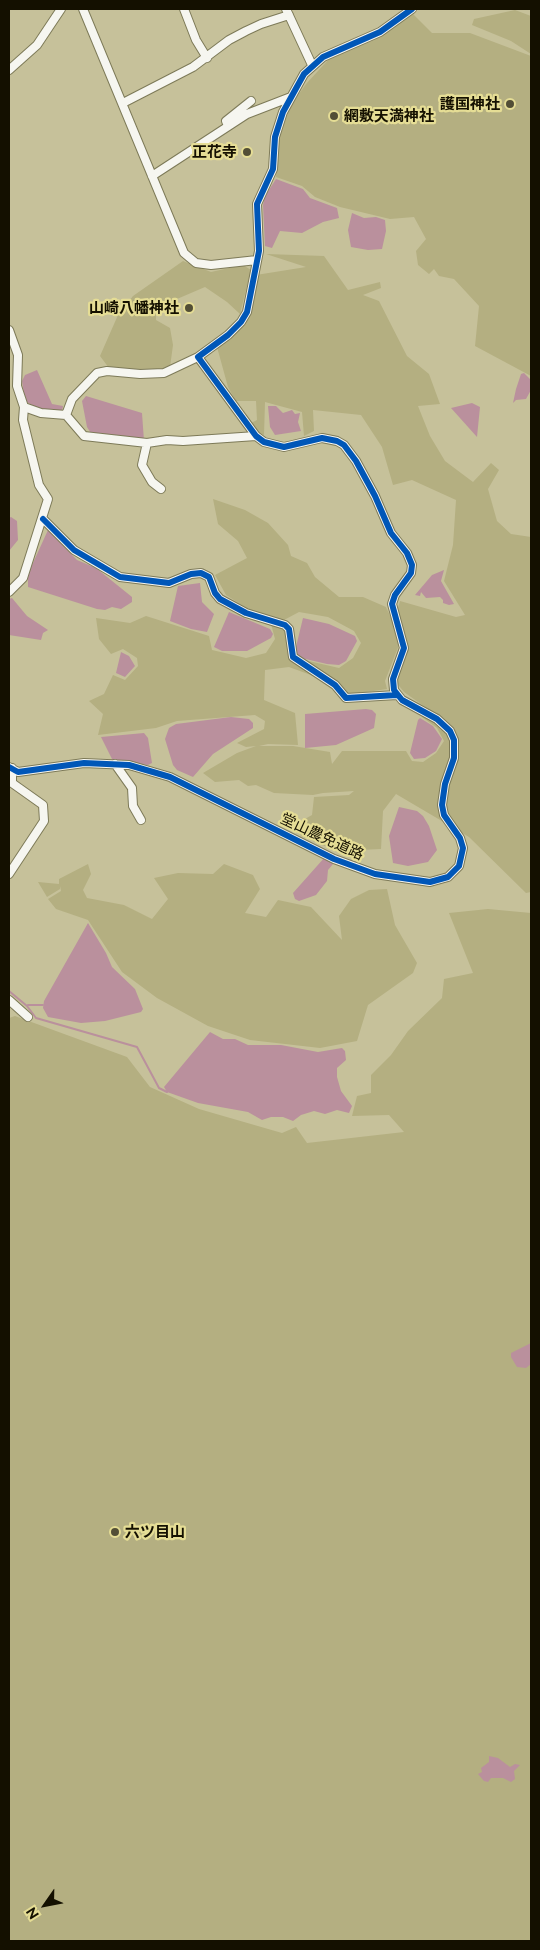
<!DOCTYPE html>
<html>
<head>
<meta charset="utf-8">
<style>
	body { margin:0 }
	#map { position:relative; width:540px; height:1950px; overflow:hidden; background:#c6c19a; font-family:Raleway,sans-serif }
	canvas { display:block }
	.frame { position:absolute; inset:0; border:10px solid #141000; pointer-events:none }
	.north { position:absolute; left:20px; top:1880px; width:50px; height:50px; -webkit-text-stroke:4px #e5dd95; paint-order:stroke; rotate:237deg; font-size:14px; font-weight:700; line-height:20px; text-align:center; color:#141000 }
	.north::after { content:''; display:block; margin:auto; width:18px; height:22px; background:#141000; clip-path:polygon(50% 0,100% 100%,50% 72%,0 100%) }
</style>
</head>
<body>
<div id="map">
<canvas width="540" height="1950"></canvas>
<div class="frame"></div>
<div class="north">N</div>
</div>
<script>
const ctx = document.querySelector('canvas').getContext('2d');
ctx.lineJoin = 'round';
function fillPath(path, color) { ctx.fillStyle = color; ctx.fill(path, 'evenodd'); }
const toPath = rows => new Path2D(rows.map(r => 'M' + r).join(''));
function strokePath(path, color, width, dash) { ctx.strokeStyle = color; ctx.lineWidth = width; ctx.lineCap = dash ? 'butt' : 'round'; ctx.setLineDash(dash || []); ctx.stroke(path); }
function label(font, color, halo, rows, align = 'center') {
  ctx.font = font + ' Raleway,"Noto Sans JP",sans-serif'; ctx.lineWidth = 4.5; ctx.setLineDash([]); ctx.textBaseline = 'middle'; ctx.strokeStyle = halo; ctx.fillStyle = color; for (const [text, x, y, turn = 0] of rows) {
    ctx.save(); ctx.translate(x, y); ctx.rotate((+turn || 0) * Math.PI / 180); ctx.textAlign = isNaN(turn) ? turn : align; if (halo) ctx.strokeText(text, 0, 0); ctx.fillText(text, 0, 0); ctx.restore();
  }
}
const green = toPath([
	[515,10,531,16,531,54,511,41,472,25,474,19],
	[413,14,432,33,470,33,531,56,531,376,475,346,479,306,454,279,439,276,434,269,429,274,418,265,416,251,426,239,414,217,390,219,340,207,315,197,302,186,276,177,279,138,291,105,306,84,329,59,374,40],
	[266,254,324,256,348,290,380,282,381,288,363,295,379,301,407,356,429,374,440,404,418,406,430,436,445,461,473,482,491,463,499,470,488,489,497,521,511,534,531,537,531,892,526,893,469,837,396,794,383,811,381,849,337,851,301,836,296,824,312,815,314,797,349,795,354,791,323,793,313,795,274,793,256,785,248,786,239,780,215,782,203,773,237,753,256,746,246,747,237,743,264,729,265,721,255,715,177,721,156,728,98,735,103,714,89,701,104,694,113,675,125,680,138,666,137,658,123,649,111,654,99,639,96,618,130,623,146,616,209,636,212,650,246,658,266,653,275,639,271,624,285,629,290,655,319,678,289,667,265,670,264,700,295,713,298,745,268,744,259,746,293,746,330,752,332,764,342,751,406,751,412,761,423,762,436,753,444,741,437,728,422,717,425,707,404,692,396,682,407,647,396,614,400,601,456,617,465,615,444,581,453,545,456,500,412,480,393,485,382,447,361,415,313,410,314,431,304,436,302,412,265,402,264,435,257,432,251,423,257,420,256,401,236,401,228,387,217,347,239,330,251,308,256,275,306,267],
	[183,261,211,272,243,265,251,270,240,314,227,302,205,287,156,308,156,320,170,328,173,345,170,367,149,370,109,368,100,356,118,315,133,296],
	[213,499,245,510,268,523,288,545,291,556,307,563,315,577,339,597,363,597,386,607,396,629,399,645,385,681,387,689,347,695,300,659,339,668,353,658,361,643,354,631,328,617,299,612,284,620,248,609,226,595,215,575,247,558,238,541,218,524],
	[88,864,91,874,83,890,87,898,124,905,152,919,168,899,154,878,178,873,213,874,224,864,253,875,260,889,245,913,266,917,278,900,311,907,342,940,339,916,351,899,369,890,387,889,395,925,417,963,413,973,368,1005,357,1041,320,1048,250,1040,208,1026,157,998,122,972,88,920,56,909,48,899,61,891,60,886,60,889,47,897,38,882,59,884,59,879],
	[488,909,531,913,531,1941,9,1941,9,1018,15,1016,127,1057,150,1087,199,1109,282,1133,296,1127,307,1143,404,1132,389,1115,352,1116,357,1096,371,1093,371,1075,391,1055,408,1031,442,998,444,979,473,973,449,913]
]);
const water = toPath([
	[276,179,303,189,310,198,337,208,339,218,323,222,302,233,280,231,272,248,265,246,263,205,265,196],
	[352,213,364,218,376,217,385,220,386,231,382,249,368,250,351,247,348,230],
	[37,370,52,404,63,406,62,411,39,409,25,401,22,381,25,375],
	[524,373,531,380,531,390,526,399,516,400,513,403,516,389,521,374],
	[86,396,142,413,144,441,92,435,87,427,82,401],
	[472,403,480,407,477,437,451,408],
	[268,406,276,406,283,413,292,410,295,414,300,413,298,422,301,431,275,435,270,427],
	[11,517,17,521,18,540,9,551,9,518],
	[48,530,77,560,96,568,132,597,132,602,121,609,112,607,105,610,97,609,28,587,28,574],
	[444,570,441,581,454,604,449,605,443,603,443,600,440,597,426,598,421,592,420,596,415,595,432,575],
	[200,583,202,602,214,614,207,632,191,629,170,621,178,586],
	[12,598,27,616,48,630,43,633,41,640,9,635,9,599],
	[229,612,270,629,273,634,271,638,247,651,222,651,214,647],
	[303,618,329,624,355,636,357,641,346,661,339,665,327,664,297,657,295,651],
	[121,652,129,656,135,666,125,677,116,673],
	[366,709,372,710,376,714,374,728,336,745,305,748,305,714],
	[231,717,249,719,253,723,253,728,213,754,193,777,177,770,173,765,165,739,169,728,176,724],
	[420,718,433,726,442,739,436,751,425,758,414,759,410,753,418,720],
	[144,733,148,738,152,763,148,765,113,761,101,737],
	[399,807,417,811,423,816,429,826,437,850,428,862,408,866,393,863,389,836],
	[325,857,333,864,328,870,327,881,316,895,299,901,295,899,293,893],
	[88,923,106,953,112,967,135,989,143,1009,141,1012,105,1021,81,1023,48,1017,43,1008,44,1001],
	[210,1032,223,1039,235,1039,248,1045,281,1045,318,1052,342,1048,345,1051,346,1060,337,1068,337,1077,341,1091,352,1106,349,1113,337,1110,325,1114,314,1111,301,1115,293,1121,283,1117,271,1117,262,1120,248,1112,198,1103,167,1092,164,1087],
	[531,1343,531,1364,526,1368,517,1367,511,1357,511,1353],
	[489,1756,498,1758,510,1767,515,1764,520,1765,514,1771,515,1779,511,1782,503,1778,491,1778,488,1782,484,1781,478,1774,482,1772,481,1768,489,1762]
]);
const stream = toPath([
	[9,991,27,1006,36,1018,137,1047,159,1088,167,1092],
	[28,1005,43,1005]
]);
const minor = toPath([
	[83,9,184,253,196,263,211,265,257,260],
	[184,9,196,40,207,58],
	[286,9,312,65],
	[9,70,37,45,61,9],
	[123,103,193,67,229,40,246,31,261,24,289,15],
	[228,126,226,121,251,101],
	[152,176,247,114,291,97],
	[9,330,18,355,17,386,24,407,41,413,66,415,84,436,147,443,167,440,183,441,256,436],
	[66,415,72,399,97,373,107,371,140,374,164,373,198,357],
	[147,443,142,465,152,482,161,489],
	[43,519,74,550,120,577,169,583,191,574,201,573,209,577,215,593,220,599,246,613,285,625,289,629,293,657,335,685,346,698,397,695],
	[9,592,23,578,48,499,39,485,23,420,24,407],
	[115,764,132,788,133,806,141,820],
	[9,767,18,772,84,763,129,765,170,777,334,859,375,874,430,882,448,877,459,866,463,848,460,838,444,815,442,805,445,784,454,758,454,740,450,731,437,719,402,700,394,690,393,679,404,648,392,604,395,595,411,573,412,565,407,553,391,533,375,496,356,461,344,445,337,441,322,438,284,447,264,442,256,436,198,357,228,335,241,322,247,312,259,251,257,204,273,169,275,137,283,112,304,74,323,57,380,32,412,9],
	[9,874,44,821,43,805,12,783,12,768],
	[9,1000,28,1017]
]);
const cycleway = toPath([
	[43,519,74,550,120,577,169,583,191,574,201,573,209,577,215,593,220,599,246,613,285,625,289,629,293,657,335,685,346,698,397,695],
	[9,767,18,772,84,763,129,765,170,777,334,859,375,874,430,882,448,877,459,866,463,848,460,838,444,815,442,805,445,784,454,758,454,740,450,731,437,719,402,700,394,690,393,679,404,648,392,604,395,595,411,573,412,565,407,553,391,533,375,496,356,461,344,445,337,441,322,438,284,447,264,442,256,436,198,357,228,335,241,322,247,312,259,251,257,204,273,169,275,137,283,112,304,74,323,57,380,32,412,9]
]);
const markers = [
	[510,104,5,"#524e36"],
	[334,116,5,"#524e36"],
	[247,152,5,"#524e36"],
	[189,308,5,"#524e36"],
	[115,1532,5,"#524e36"]
];
const poiNames = [
	["護国神社",500,104],
	["網敷天満神社",344,116,"left"],
	["正花寺",237,152],
	["山崎八幡神社",179,308],
	["六ツ目山",125,1532,"left"]
];
const streetNames = [
	["堂山農免道路",322,837,25]
];
fillPath(green, '#b4af81');
fillPath(water, '#ba909d');
strokePath(stream, '#ba909d', 2);
strokePath(minor, '#7d7a58', 10);
strokePath(minor, '#f6f6f0', 8);
strokePath(cycleway, '#0057b8', 6);
for (const [x, y, r, color] of markers) { const dot = new Path2D(); dot.arc(x, y, r, 0, 2 * Math.PI); ctx.fillStyle = color; ctx.fill(dot); strokePath(dot, '#e5dd95', 2); }
label('bold 15px', '#141000', '#e5dd95', poiNames, 'right');
label('15px', '#141000', '#e5dd95', streetNames);
</script>
</body>
</html>
